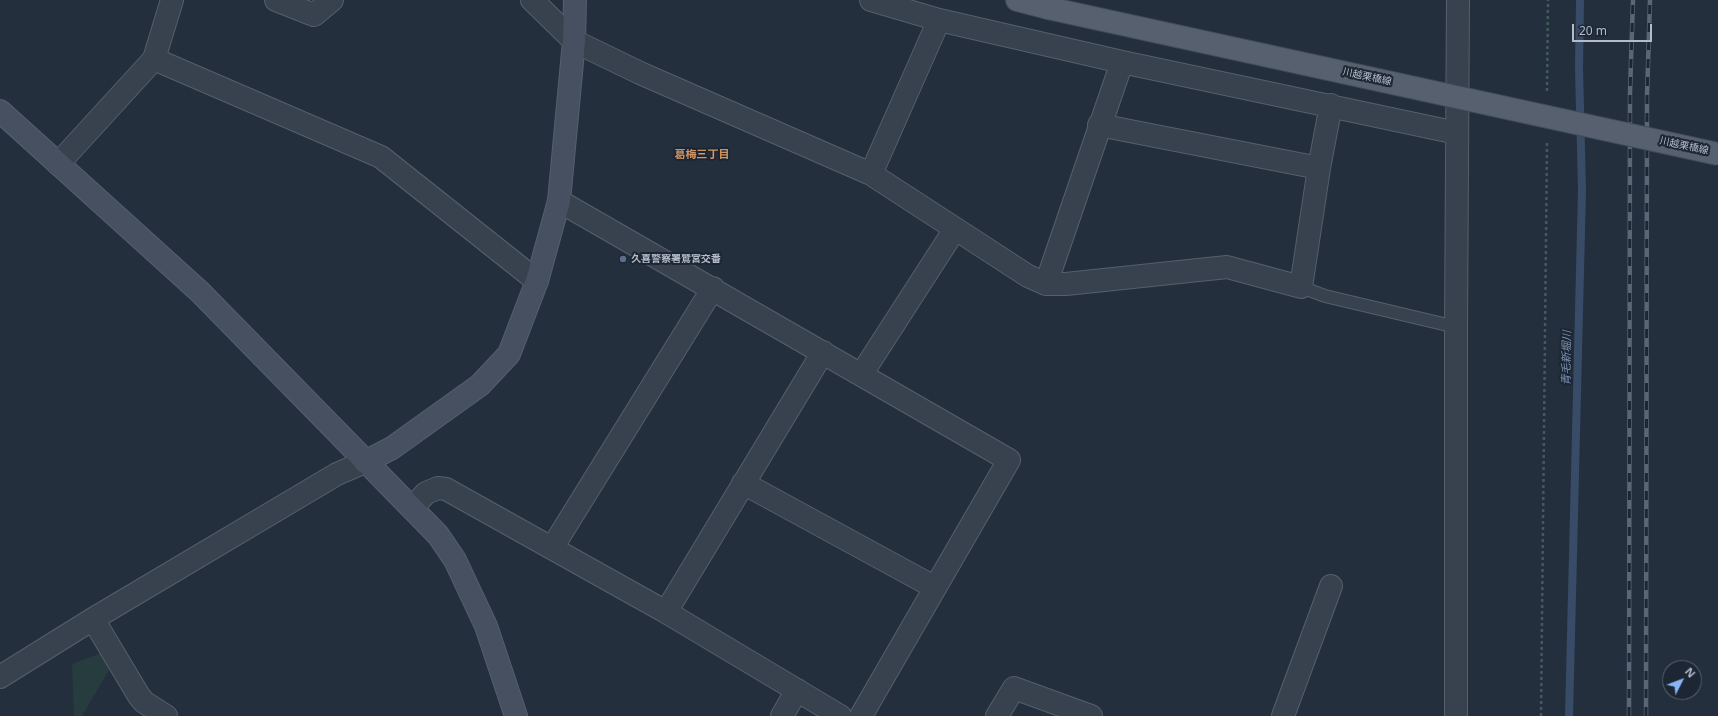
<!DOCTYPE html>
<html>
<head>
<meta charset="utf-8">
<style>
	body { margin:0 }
	#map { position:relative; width:1718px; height:716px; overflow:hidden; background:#242f3e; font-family:"Noto Sans",sans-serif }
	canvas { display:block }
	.north { position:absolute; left:1662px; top:660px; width:40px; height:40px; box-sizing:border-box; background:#1d2633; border:1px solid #59626f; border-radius:50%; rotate:48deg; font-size:11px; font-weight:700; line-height:16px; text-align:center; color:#b4bcc9 }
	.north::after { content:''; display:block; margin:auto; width:14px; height:18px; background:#8ab4f8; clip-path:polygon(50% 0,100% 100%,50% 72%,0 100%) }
	.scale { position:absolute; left:1572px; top:24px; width:80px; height:18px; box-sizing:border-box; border:2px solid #b4bcc9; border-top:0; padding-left:5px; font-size:12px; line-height:14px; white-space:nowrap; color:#b4bcc9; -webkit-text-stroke:3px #1d2633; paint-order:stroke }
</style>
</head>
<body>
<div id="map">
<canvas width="1718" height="716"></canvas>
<div class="north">N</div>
<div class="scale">20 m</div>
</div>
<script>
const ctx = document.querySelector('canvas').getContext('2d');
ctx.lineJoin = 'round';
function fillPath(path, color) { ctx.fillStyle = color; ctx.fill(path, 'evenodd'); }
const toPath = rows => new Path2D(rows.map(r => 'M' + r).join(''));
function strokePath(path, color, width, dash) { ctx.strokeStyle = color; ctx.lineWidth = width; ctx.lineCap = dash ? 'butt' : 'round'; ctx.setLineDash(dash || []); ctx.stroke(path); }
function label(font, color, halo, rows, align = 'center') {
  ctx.font = font + ' "Noto Sans","Noto Sans JP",sans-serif'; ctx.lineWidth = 4; ctx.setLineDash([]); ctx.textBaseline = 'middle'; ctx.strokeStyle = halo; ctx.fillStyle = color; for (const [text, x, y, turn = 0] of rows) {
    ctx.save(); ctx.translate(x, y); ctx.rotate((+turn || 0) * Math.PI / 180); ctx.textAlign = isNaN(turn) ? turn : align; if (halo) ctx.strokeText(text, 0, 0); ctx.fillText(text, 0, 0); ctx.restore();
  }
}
const green = toPath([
	[101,653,109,670,82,716,74,716,72,664]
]);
const stream = toPath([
	[1569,716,1582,190,1579,68,1580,0]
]);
const path = toPath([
	[1547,91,1548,0],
	[1541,716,1547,142]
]);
const lane = toPath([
	[1301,287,1325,296,1456,327]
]);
const street = toPath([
	[276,0,314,15,332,0],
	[532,0,574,41,640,73,871,174,1028,276,1046,284,1066,284,1227,267,1301,287,1319,168,1331,105],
	[871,0,939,20,1122,62,1457,133],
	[154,59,381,157,537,281],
	[1099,125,1319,168],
	[58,164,154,59,172,0],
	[871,174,939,20],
	[559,201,1009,460,861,716],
	[1046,284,1122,62],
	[861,375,955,229],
	[743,483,934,587],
	[412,508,426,493,438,488,446,489,666,612,840,716],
	[552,548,713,288],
	[666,612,823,352],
	[93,619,139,696,144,702,166,716],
	[0,677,93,619,337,474,365,462],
	[782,716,797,690],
	[997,716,1014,688,1091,716],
	[1283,716,1331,586],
	[1456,716,1456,327,1458,0]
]);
const secondary = toPath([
	[0,111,200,292,438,535,455,560,486,626,516,716],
	[365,462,392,448,480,385,509,354,537,281,559,201,574,41,575,0]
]);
const primary = toPath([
	[1017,0,1048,8]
]);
const rail = toPath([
	[1629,716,1630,93,1633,0],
	[1646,716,1647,97,1650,0]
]);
const primaryBridge = toPath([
	[1048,8,1718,154]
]);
const markers = [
	[623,259,4,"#5c6f8a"]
];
const streetNames = [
	["川越栗橋線",1367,77,12],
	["川越栗橋線",1684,146,12]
];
const poiNames = [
	["久喜警察署鷲宮交番",631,259]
];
const neighbourhoodNames = [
	["葛梅三丁目",702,155]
];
const waterNames = [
	["青毛新堀川",1567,358,-89]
];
fillPath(green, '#263c3f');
strokePath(stream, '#394c67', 8);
strokePath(lane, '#565f6c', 14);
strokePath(street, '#565f6c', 24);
strokePath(secondary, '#565f6c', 24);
strokePath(primary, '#414a57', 24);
strokePath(path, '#44595c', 2.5, [3, 3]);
strokePath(lane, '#38414e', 12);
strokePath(street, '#38414e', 22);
strokePath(secondary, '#465061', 22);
strokePath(primary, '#56606e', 22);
strokePath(rail, '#5a6575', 4.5);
strokePath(rail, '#1d2633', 3, [9]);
strokePath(primaryBridge, '#414a57', 24, []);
strokePath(primaryBridge, '#56606e', 22);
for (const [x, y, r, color] of markers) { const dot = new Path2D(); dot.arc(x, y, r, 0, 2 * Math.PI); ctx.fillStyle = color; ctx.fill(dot); strokePath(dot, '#1d2633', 1.5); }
label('10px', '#b4bcc9', '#1d2633', streetNames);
label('bold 10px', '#b4bcc9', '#1d2633', poiNames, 'left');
label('bold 11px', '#d59563', '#1d2633', neighbourhoodNames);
label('italic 11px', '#7c92b1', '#1d2633', waterNames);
</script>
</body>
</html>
